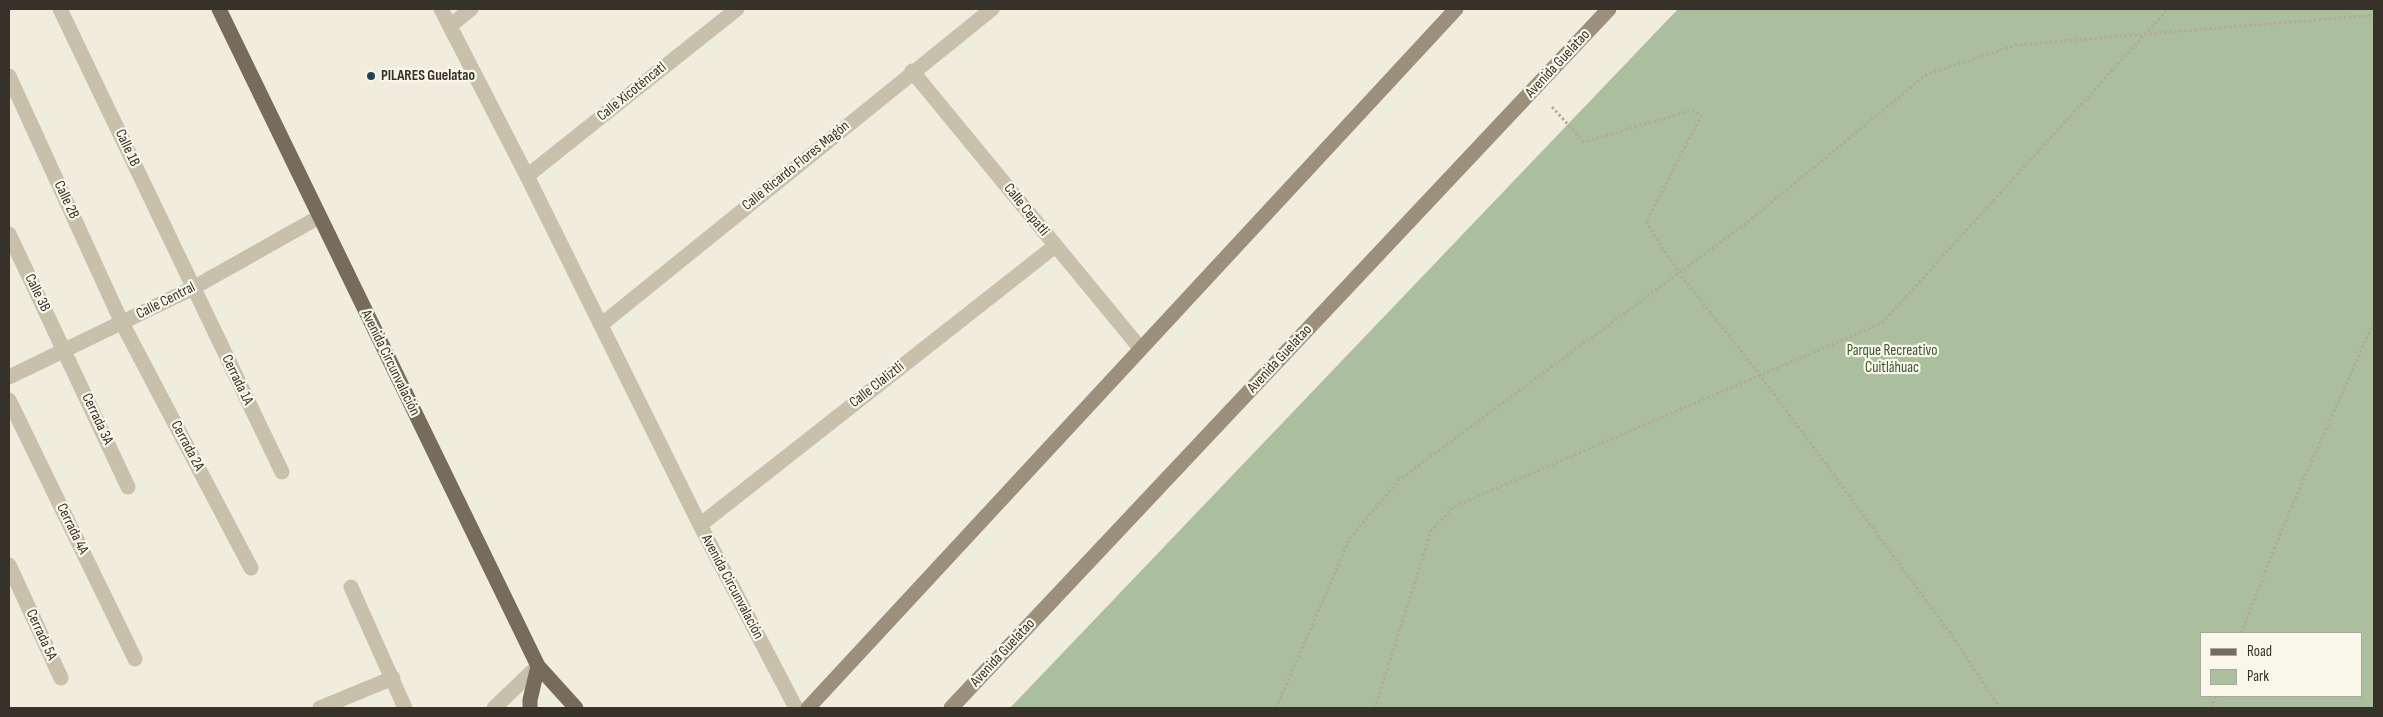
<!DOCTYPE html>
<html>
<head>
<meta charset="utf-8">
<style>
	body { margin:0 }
	#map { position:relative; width:2383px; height:717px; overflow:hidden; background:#f1edde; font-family:"Sofia Sans Condensed",sans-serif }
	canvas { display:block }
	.frame { position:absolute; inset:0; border:10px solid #363129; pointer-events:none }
	.legend { position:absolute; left:2200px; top:632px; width:162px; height:65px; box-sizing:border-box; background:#f9f6ea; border:1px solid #aba79d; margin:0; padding:6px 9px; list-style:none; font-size:15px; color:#363129 }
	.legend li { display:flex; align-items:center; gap:10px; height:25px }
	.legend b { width:25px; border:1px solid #aba79d }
</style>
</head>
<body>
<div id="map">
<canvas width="2383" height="717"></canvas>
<div class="frame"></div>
<ul class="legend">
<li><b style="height:6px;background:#776c5b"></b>Road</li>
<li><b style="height:14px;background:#abbf9e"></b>Park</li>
</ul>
</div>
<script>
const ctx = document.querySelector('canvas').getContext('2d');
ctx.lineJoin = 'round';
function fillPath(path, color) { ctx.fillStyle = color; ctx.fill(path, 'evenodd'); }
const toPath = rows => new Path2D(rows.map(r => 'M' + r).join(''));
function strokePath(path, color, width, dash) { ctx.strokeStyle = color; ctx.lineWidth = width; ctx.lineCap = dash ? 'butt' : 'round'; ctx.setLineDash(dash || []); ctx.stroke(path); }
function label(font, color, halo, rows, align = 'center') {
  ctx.font = font + ' "Sofia Sans Condensed",sans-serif'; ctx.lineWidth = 4.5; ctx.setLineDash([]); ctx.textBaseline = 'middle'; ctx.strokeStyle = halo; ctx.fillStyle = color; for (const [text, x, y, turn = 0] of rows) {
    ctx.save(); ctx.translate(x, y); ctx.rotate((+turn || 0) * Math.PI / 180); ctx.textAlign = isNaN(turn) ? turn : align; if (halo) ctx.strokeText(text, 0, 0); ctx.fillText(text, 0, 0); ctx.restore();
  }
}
const green = toPath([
	[1678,9,2374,9,2374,708,1010,708],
	[2202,633,2362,633,2362,696,2202,696]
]);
const path = toPath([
	[1552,107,1584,142,1693,110,1701,116,1646,222,1679,273,1760,375,1953,637,2000,708],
	[2241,633,2288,515,2374,321],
	[1276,708,1350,538,1400,479,1744,225,1927,74,2016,45,2374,15],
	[1375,708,1431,531,1453,507,1882,323,2168,9],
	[2211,708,2216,696]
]);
const street = toPath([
	[60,9,282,472],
	[441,9,527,176,700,525,796,708],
	[450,26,471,9],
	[912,71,1140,348],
	[9,76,122,323,251,568],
	[527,176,737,9],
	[9,234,128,487],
	[602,324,992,9],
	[9,377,193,288,319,217],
	[9,400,135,659],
	[700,525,1055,246],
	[9,565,61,678],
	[351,587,405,708],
	[320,708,393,678],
	[494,708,538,666]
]);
const secondary = toPath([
	[808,708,1456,9],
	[951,708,1609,9]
]);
const primary = toPath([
	[219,9,538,666,576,708],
	[530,708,530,700,538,666]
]);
const markers = [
	[371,76,5,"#214355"]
];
const streetNames = [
	["Avenida Guelatao",1558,64,-47],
	["Calle Xicoténcatl",632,92,-39],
	["Calle 1B",127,148,65],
	["Calle Ricardo Flores Magón",796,166,-39],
	["Calle 2B",66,200,65],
	["Calle Cepatli",1026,210,51],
	["Calle 3B",37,293,64],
	["Calle Central",166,301,-27],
	["Avenida Guelatao",1280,359,-47],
	["Avenida Circunvalación",390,363,64],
	["Cerrada 1A",237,380,64],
	["Calle Claliztli",877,385,-38],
	["Cerrada 3A",97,419,65],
	["Cerrada 2A",187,446,62],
	["Cerrada 4A",72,529,64],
	["Avenida Circunvalación",732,587,62],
	["Cerrada 5A",41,635,65],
	["Avenida Guelatao",1003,653,-47]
];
const poiNames = [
	["PILARES Guelatao",381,76]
];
const parkNames = [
	["Parque Recreativo",1892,351],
	["Cuitláhuac",1892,368]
];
fillPath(green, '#abbf9e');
strokePath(path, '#b4ab94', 3, [2.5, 2.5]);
strokePath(street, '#c8c0aa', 15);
strokePath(secondary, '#9c907c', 15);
strokePath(primary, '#776c5b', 15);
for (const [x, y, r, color] of markers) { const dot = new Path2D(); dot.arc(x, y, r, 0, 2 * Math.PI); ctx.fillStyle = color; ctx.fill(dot); strokePath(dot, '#f9f6ea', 2); }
label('15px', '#363129', '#f9f6ea', streetNames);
label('bold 15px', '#363129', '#f9f6ea', poiNames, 'left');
label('15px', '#3b532e', '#f9f6ea', parkNames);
</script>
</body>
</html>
